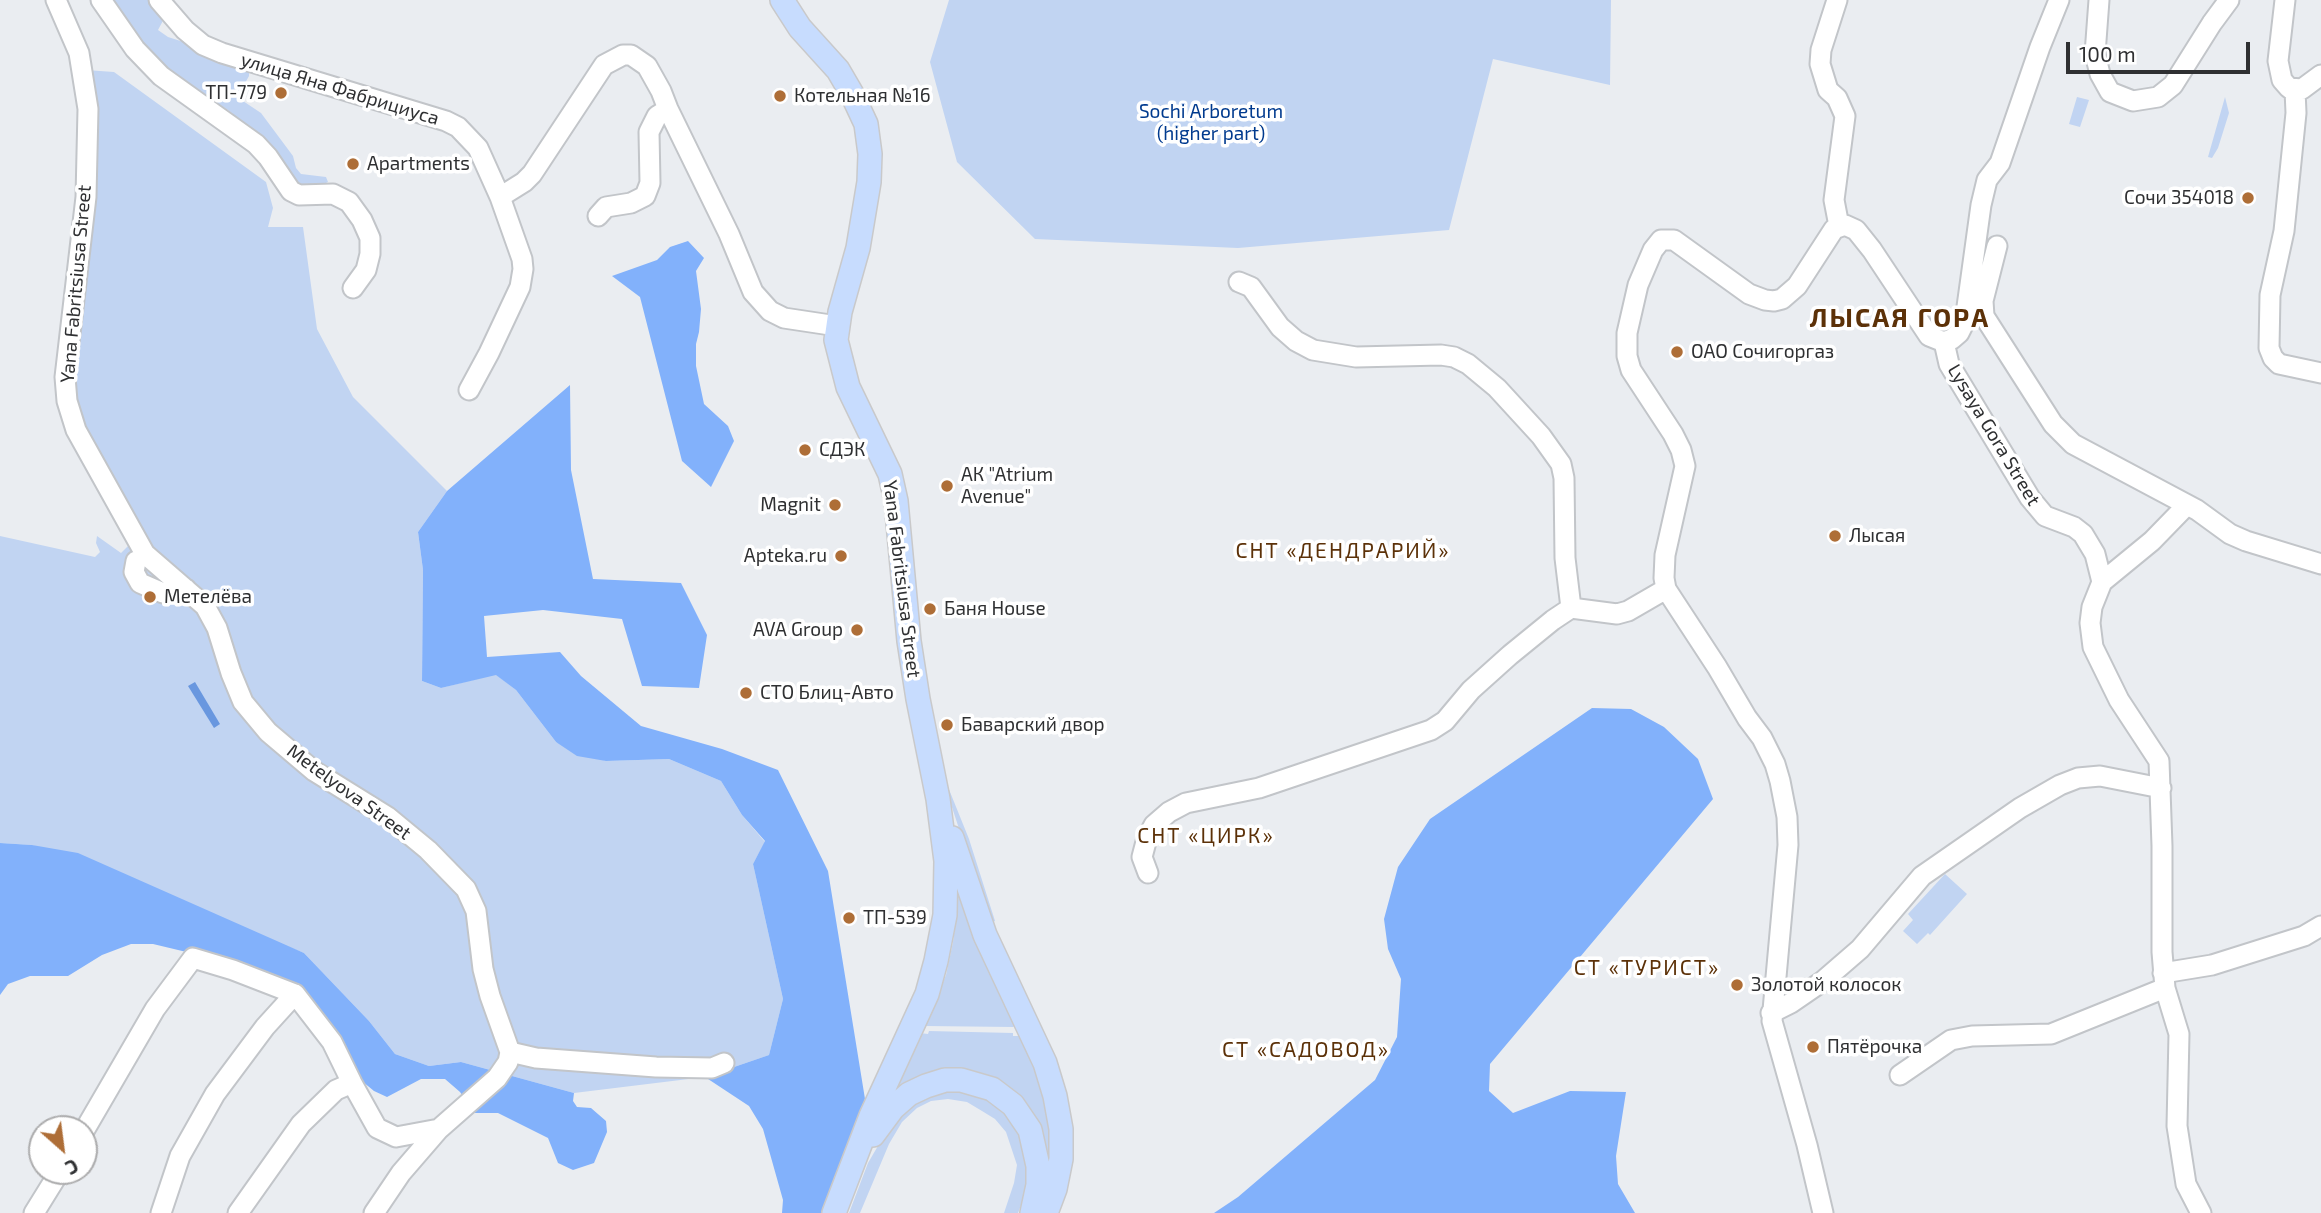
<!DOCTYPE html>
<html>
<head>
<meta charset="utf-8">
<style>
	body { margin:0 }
	#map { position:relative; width:2321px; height:1213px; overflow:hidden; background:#eaedf1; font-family:"Exo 2",sans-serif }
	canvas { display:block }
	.north { position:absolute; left:28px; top:1115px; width:70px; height:70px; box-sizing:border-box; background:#fff; border:2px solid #acacad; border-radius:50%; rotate:152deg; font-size:19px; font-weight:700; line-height:28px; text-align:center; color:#2f3032 }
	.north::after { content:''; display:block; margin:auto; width:24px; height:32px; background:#ae6e37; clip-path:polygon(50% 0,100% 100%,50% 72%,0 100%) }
	.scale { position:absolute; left:2066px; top:42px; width:184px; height:32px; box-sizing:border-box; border:4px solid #2f3032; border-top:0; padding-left:9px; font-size:21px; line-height:24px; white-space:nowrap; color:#2f3032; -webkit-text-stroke:5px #fff; paint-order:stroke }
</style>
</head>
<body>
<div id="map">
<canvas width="2321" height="1213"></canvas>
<div class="north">С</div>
<div class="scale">100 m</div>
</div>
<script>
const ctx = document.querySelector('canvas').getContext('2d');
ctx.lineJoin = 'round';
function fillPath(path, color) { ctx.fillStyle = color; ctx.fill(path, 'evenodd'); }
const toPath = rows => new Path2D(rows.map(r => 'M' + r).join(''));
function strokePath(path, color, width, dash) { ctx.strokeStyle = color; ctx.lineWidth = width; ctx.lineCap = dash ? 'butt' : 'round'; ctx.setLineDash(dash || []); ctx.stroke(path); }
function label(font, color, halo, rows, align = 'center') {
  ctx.font = font + ' "Exo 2",sans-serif'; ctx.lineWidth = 7; ctx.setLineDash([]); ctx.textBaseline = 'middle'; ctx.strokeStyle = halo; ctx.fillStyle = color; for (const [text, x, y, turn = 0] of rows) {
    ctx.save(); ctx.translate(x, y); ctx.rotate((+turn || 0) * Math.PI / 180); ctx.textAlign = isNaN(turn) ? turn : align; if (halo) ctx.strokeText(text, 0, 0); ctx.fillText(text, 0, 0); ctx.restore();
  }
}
const green = toPath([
	[108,0,151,0,166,15,158,30,168,37,249,63,249,76,239,94,240,99,261,113,293,156,296,168,301,174,326,177,328,182,320,186,300,186,293,183,253,131,228,110,177,77,146,51],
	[949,0,1611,0,1610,85,1493,59,1449,230,1238,248,1035,239,957,162,930,62],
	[72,69,114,72,266,182,273,208,268,227,303,227,317,329,353,397,447,491,418,532,423,570,422,681,441,688,496,674,516,690,556,742,606,761,669,759,721,781,742,815,765,842,753,864,783,999,769,1055,705,1077,574,1093,461,1062,429,1066,395,1054,369,1021,304,953,32,845,0,843,0,536,95,557,100,552,96,543,97,536,121,553,131,543,68,430,81,126],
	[2077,97,2089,100,2080,127,2069,124],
	[2225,97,2229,113,2218,148,2212,158,2208,157],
	[945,786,948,787,969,839,995,921,990,923],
	[952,872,1018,1025,1013,1027,925,1026,946,975,953,942,956,918],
	[1945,874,1967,894,1930,935,1928,933,1917,944,1903,931,1913,920,1908,914],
	[929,1031,1013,1033,1013,1036,1023,1036,1044,1090,1050,1128,1047,1163,1041,1129,1025,1101,1014,1090,981,1073,959,1069,939,1071,922,1075,889,1093,920,1033,928,1034],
	[948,1088,976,1092,1003,1108,1022,1135,1030,1170,1025,1195,1018,1213,1004,1213,1014,1183,1017,1165,1006,1132,995,1119,982,1111,967,1102,948,1099,931,1101,917,1108,902,1122,889,1144,860,1213,849,1213,868,1163,889,1127,912,1103]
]);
const forest = toPath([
	[688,241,704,258,696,271,701,309,699,332,696,344,696,366,704,404,728,426,734,441,711,487,682,461,640,297,612,276,657,260,670,247],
	[570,385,571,470,593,579,681,583,707,635,699,688,642,686,622,619,543,610,484,616,487,657,560,652,581,676,641,726,722,749,778,770,828,871,865,1099,821,1213,782,1213,783,1200,763,1129,749,1106,705,1077,769,1055,783,999,753,864,765,841,742,815,721,781,669,759,606,761,577,756,556,742,516,690,496,675,441,688,422,681,423,570,418,532,447,491],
	[1592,708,1631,709,1664,727,1698,759,1713,799,1490,1064,1489,1091,1513,1113,1570,1091,1626,1092,1616,1156,1618,1184,1635,1213,1214,1213,1238,1197,1375,1080,1397,1037,1401,979,1388,949,1384,919,1398,867,1430,819],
	[0,843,32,845,78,853,304,953,369,1021,395,1054,429,1066,461,1062,574,1093,573,1101,577,1107,591,1108,606,1121,607,1132,594,1163,573,1170,558,1163,548,1138,498,1113,475,1113,460,1092,445,1079,421,1079,387,1097,374,1091,357,1077,321,1016,199,955,153,944,131,944,102,955,68,976,30,976,8,984,0,995]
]);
const water = toPath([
	[195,682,220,724,214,728,188,686]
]);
const minor = toPath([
	[56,0,79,53,88,109,86,197,65,377,67,401,76,430,145,554,205,606,217,628,231,673,243,702,268,732,314,771,388,817,428,850,466,889,476,911,483,969,490,996,510,1052,536,1058,656,1067,712,1068,724,1063],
	[101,0,135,49,161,76,256,144,268,157,291,191,299,195,333,194,349,202,362,220,370,238,370,254,366,270,353,288],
	[159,0,185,30,203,45,222,53,446,121,458,127,478,148,500,197,522,259,523,269,520,287,489,353,469,390],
	[1837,0,1821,50,1820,64,1828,90,1837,98,1845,116,1834,200,1839,226],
	[2099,0,2095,54,2100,74,2110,92,2133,101,2158,97,2173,85,2212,23,2229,0],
	[2285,0,2278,61,2282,80,2289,88,2302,89,2321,75],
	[2295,90,2296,113,2284,231,2270,295,2269,348,2273,358,2279,364,2321,373],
	[500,197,524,182,532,174,604,65,623,55,631,55,647,66,661,91,668,109,729,234,753,292,770,311,784,318,837,326],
	[598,216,606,207,631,203,645,196,650,183,649,132,657,116,668,109],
	[1997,246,1983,301,1984,316,2053,424,2073,444,2197,510,2230,534,2246,541,2321,564],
	[1239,282,1251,287,1280,327,1296,341,1313,350,1356,357,1441,355,1454,357,1468,364,1497,388,1541,436,1561,464,1564,478,1565,558,1571,608],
	[1944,342,1949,364,2030,498,2045,516,2074,527,2083,534,2095,554,2102,582,2092,607,2090,623,2093,647,2119,700,2159,761,2162,846,2162,952,2165,988,2179,1034,2177,1126,2186,1184,2201,1213],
	[136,561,134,572,140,583,163,593,186,589],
	[2102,582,2152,541,2187,505],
	[1148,873,1142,857,1147,838,1154,825,1169,812,1186,803,1259,788,1431,730,1445,721,1471,690,1510,655,1553,620,1571,608,1617,614,1628,611,1666,589],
	[2163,973,2212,965,2304,936,2321,926],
	[1771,1013,1791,1003,1823,981,1860,949,1922,876,2020,808,2060,785,2078,778,2100,776,2161,788],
	[1900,1075,1951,1040,1972,1036,2051,1034,2165,988],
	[84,1131,155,1009,193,958,233,970,295,994,332,1042,352,1083,377,1128,396,1137,439,1129],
	[34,1213,60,1171],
	[161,1213,180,1156,215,1094,265,1027,295,994],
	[238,1213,301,1124,336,1090,352,1083],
	[374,1213,401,1173,439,1129,497,1078,508,1062,510,1052],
	[1823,1213,1807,1145,1772,1021,1788,845,1787,817,1780,781,1775,764,1762,738,1747,718,1717,667,1666,589,1664,578,1665,555,1685,466,1681,450,1673,434,1631,370,1627,356,1627,333,1638,285,1653,250,1661,240,1674,240,1749,294,1765,300,1774,301,1782,299,1797,286,1834,229,1845,225,1856,230,1872,250,1929,336,1944,342,1952,339,1959,333,1965,321,1981,205,1987,180,2000,163,2040,47,2059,0]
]);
const major = toPath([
	[782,0,800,28,838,70,852,94,866,124,870,154,869,182,858,248,840,312,836,340,848,387,890,474,896,501,909,641,918,699,938,799,946,861,945,915,936,961,927,994,871,1116,834,1213],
	[952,838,985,935,1045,1063,1055,1096,1061,1129,1061,1159,1055,1189,1046,1213],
	[873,1135,893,1108,909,1094,926,1086,945,1080,961,1080,992,1089,1013,1105,1030,1130,1038,1166,1038,1185,1032,1213]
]);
const markers = [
	[281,93,7,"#ae6e37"],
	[780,96,7,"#ae6e37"],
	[353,164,7,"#ae6e37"],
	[2248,198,7,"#ae6e37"],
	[1677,352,7,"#ae6e37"],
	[805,450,7,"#ae6e37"],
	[947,486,7,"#ae6e37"],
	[835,505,7,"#ae6e37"],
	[1835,536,7,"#ae6e37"],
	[841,556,7,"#ae6e37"],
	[150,597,7,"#ae6e37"],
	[930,609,7,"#ae6e37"],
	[857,630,7,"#ae6e37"],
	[746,693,7,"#ae6e37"],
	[947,725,7,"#ae6e37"],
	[849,918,7,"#ae6e37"],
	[1737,985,7,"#ae6e37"],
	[1813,1047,7,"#ae6e37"]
];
const streetNames = [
	["улица Яна Фабрициуса",340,89,17],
	["Yana Fabritsiusa Street",76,284,-85],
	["Lysaya Gora Street",1994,435,59],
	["Yana Fabritsiusa Street",902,579,83],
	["Metelyova Street",349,792,36]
];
const poiNames = [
	["ТП-779",267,93,"right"],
	["Котельная №16",794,96],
	["Apartments",367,164],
	["Сочи 354018",2234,198,"right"],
	["ОАО Сочигоргаз",1691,352],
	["СДЭК",819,450],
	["АК \"Atrium",961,475],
	["Avenue\"",961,497],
	["Magnit",821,505,"right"],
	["Лысая",1849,536],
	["Apteka.ru",827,556,"right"],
	["Метелёва",164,597],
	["Баня House",944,609],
	["AVA Group",843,630,"right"],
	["СТО Блиц-Авто",760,693],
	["Баварский двор",961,725],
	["ТП-539",863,918],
	["Золотой колосок",1751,985],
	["Пятёрочка",1827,1047]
];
const parkNames = [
	["Sochi Arboretum",1211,112],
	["(higher part)",1211,134]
];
const neighbourhoodNames = [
	["СНТ «ДЕНДРАРИЙ»",1343,551],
	["СНТ «ЦИРК»",1206,836],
	["СТ «ТУРИСТ»",1647,968],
	["СТ «САДОВОД»",1306,1050]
];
const districtNames = [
	["ЛЫСАЯ ГОРА",1900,318]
];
fillPath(green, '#c1d4f2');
fillPath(forest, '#82b1fb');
fillPath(water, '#6997df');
strokePath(minor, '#c2c5c9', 23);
strokePath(major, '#c9c9ca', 26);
strokePath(minor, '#fff', 19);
strokePath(major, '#c7dcfe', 23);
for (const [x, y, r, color] of markers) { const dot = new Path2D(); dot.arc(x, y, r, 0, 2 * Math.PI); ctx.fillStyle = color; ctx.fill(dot); strokePath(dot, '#fff', 2.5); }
label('19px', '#2f3032', '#fff', streetNames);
label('19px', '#2f3032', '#fff', poiNames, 'left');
label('19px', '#003a8e', '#fff', parkNames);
ctx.letterSpacing = '2px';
label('21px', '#5c3108', '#fff', neighbourhoodNames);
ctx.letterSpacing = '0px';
ctx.letterSpacing = '2px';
label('bold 26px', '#5c3108', '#fff', districtNames);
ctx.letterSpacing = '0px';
</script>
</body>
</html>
